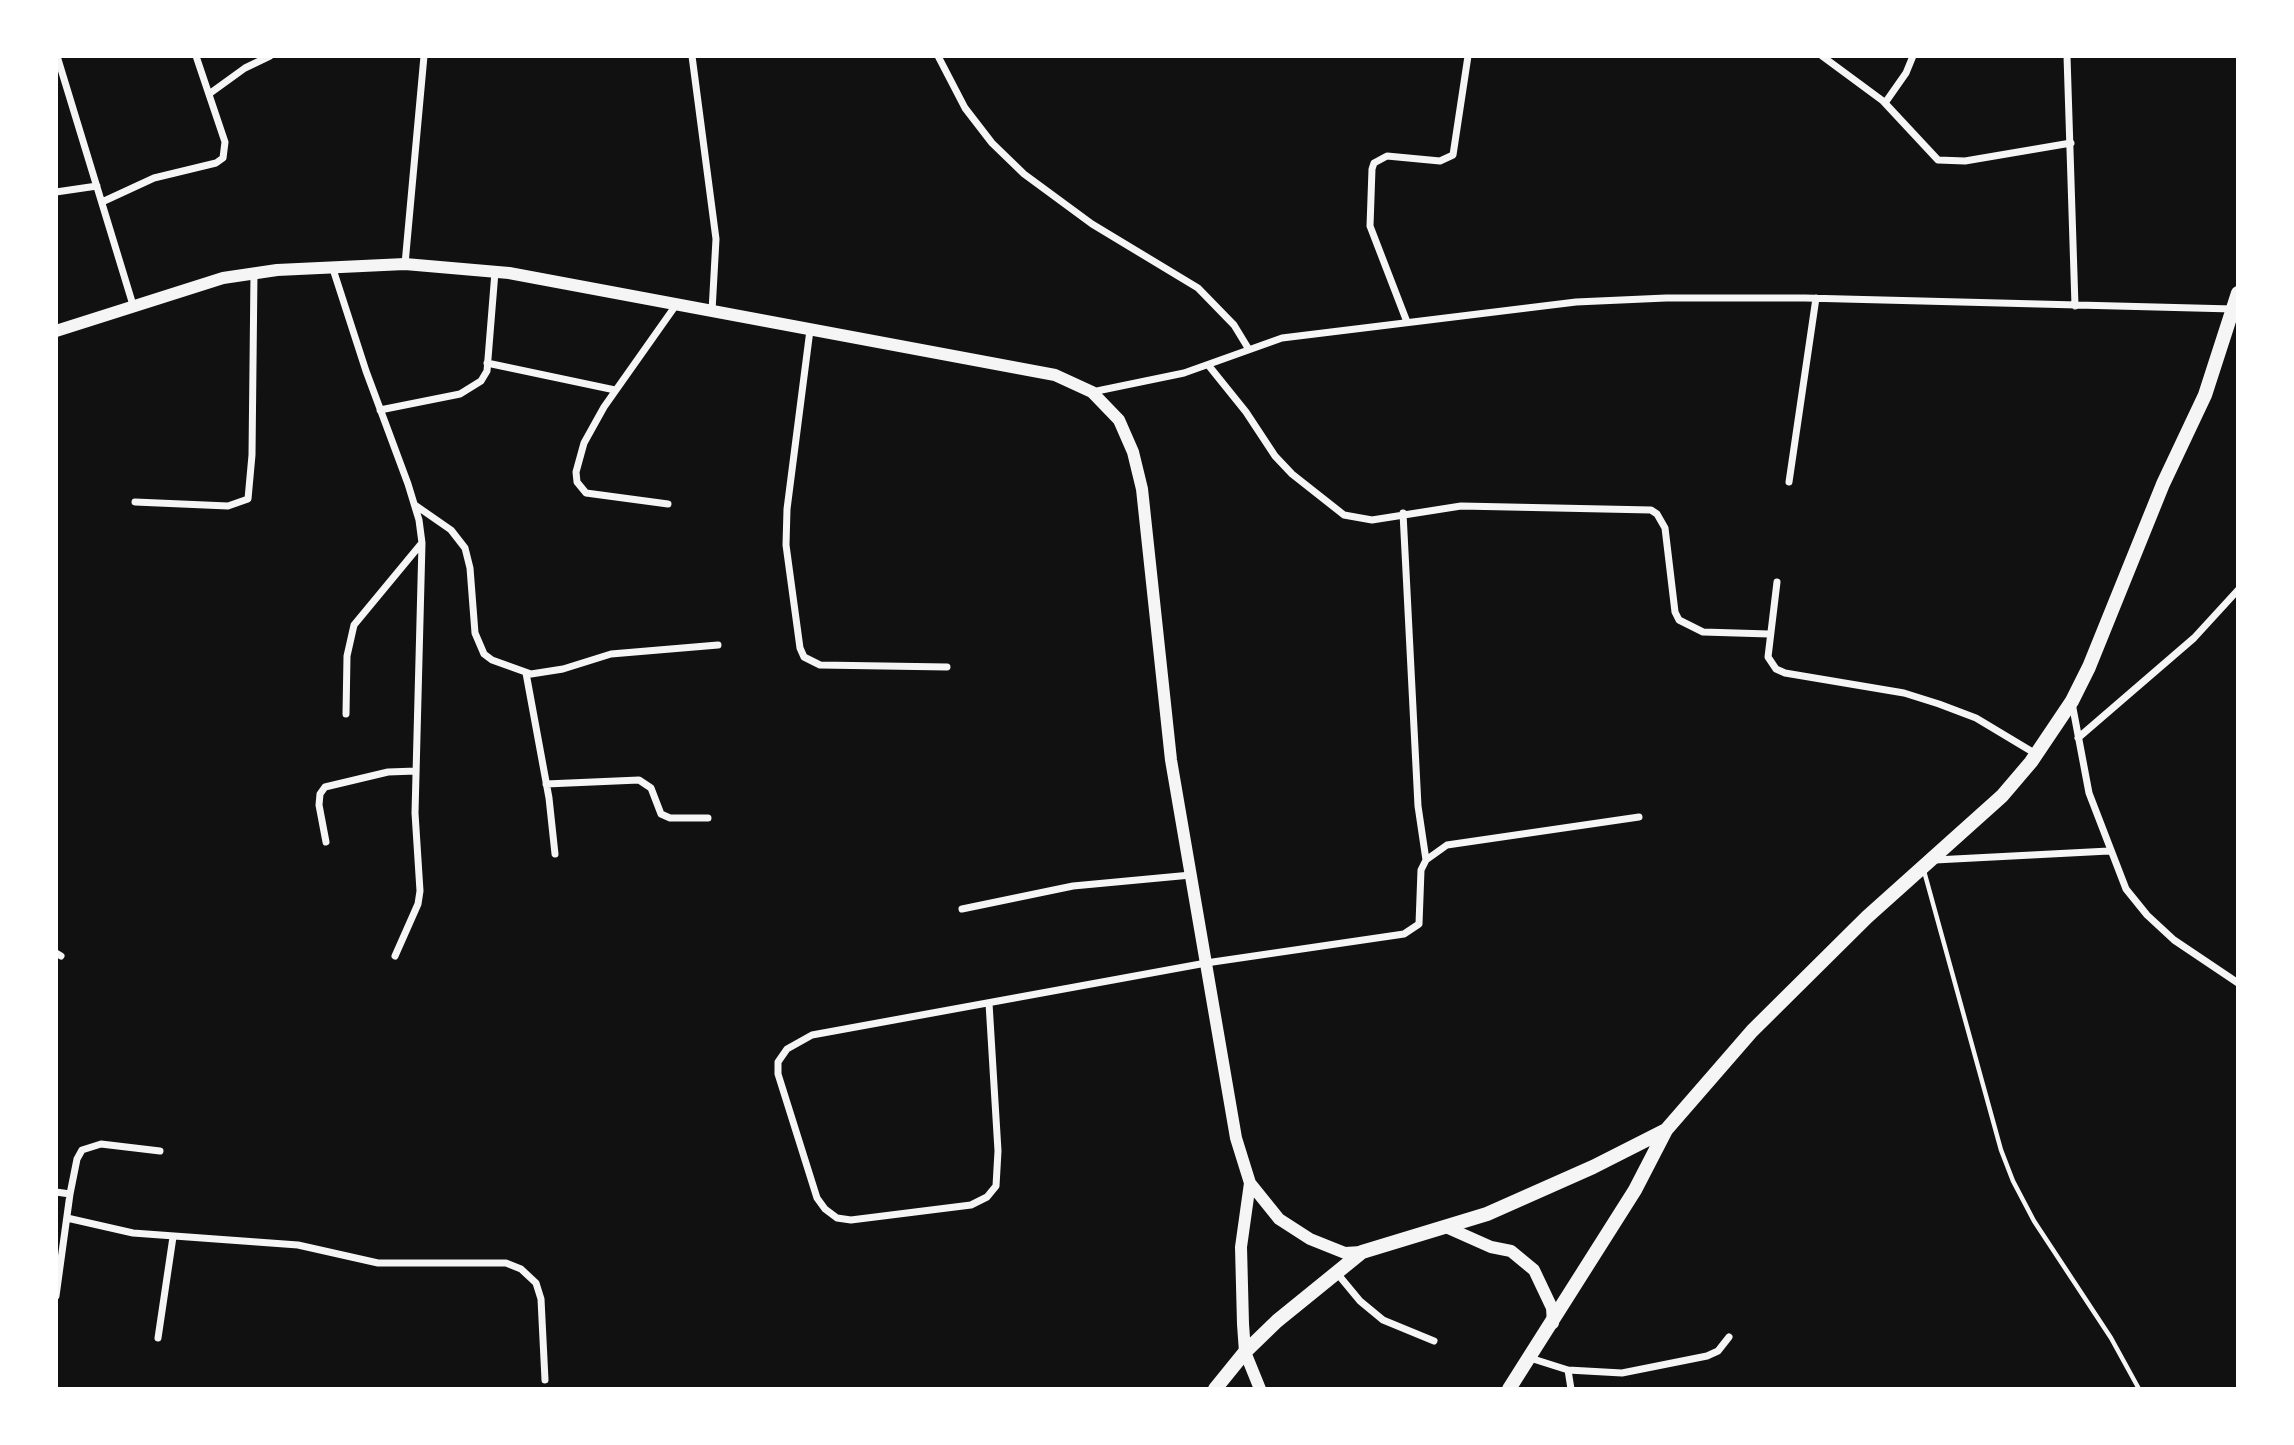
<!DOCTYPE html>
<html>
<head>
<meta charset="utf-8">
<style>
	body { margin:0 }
	#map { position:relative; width:2294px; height:1445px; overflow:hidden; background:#111; font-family:Jost,sans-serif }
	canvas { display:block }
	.frame { position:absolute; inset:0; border:58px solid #fff; pointer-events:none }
</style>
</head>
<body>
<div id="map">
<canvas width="2294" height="1445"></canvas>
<div class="frame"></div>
</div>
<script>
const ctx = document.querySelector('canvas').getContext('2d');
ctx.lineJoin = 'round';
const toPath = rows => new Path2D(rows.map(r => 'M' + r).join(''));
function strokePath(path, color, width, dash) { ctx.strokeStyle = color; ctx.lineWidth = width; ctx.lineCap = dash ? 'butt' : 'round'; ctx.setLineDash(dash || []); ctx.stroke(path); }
const service = toPath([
	[1924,871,2001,1150,2013,1181,2034,1221,2111,1338,2139,1389]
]);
const minor = toPath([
	[57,56,133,305],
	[692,56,716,239,712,311],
	[938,56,965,108,992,143,1024,174,1092,224,1198,288,1234,325,1248,348],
	[1822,56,1883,101,1938,160,1965,161,2071,143],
	[2067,56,2075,306],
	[209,94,245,68,270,56],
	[1885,103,1906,73,1913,56],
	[56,192,97,186],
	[102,202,154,178,216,163,223,158,225,142,196,56],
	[405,264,424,56],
	[332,266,366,371,408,484,419,520,422,543,415,813,420,891,418,904,395,956],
	[1407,322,1370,226,1372,169,1374,163,1387,156,1440,161,1453,155,1468,56],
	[810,330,787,509,786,545,800,648,804,657,820,665,947,667],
	[487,363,615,390],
	[1209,366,1246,412,1275,456,1292,474,1344,515,1372,520,1461,506,1651,510,1657,514,1665,528,1675,612,1679,620,1703,632,1769,634],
	[1092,392,1184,373,1282,338,1576,302,1666,298,1805,298,2233,309],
	[380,410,460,394,481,381,487,371,495,272],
	[1789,482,1816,298],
	[135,502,228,506,248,499,252,455,254,273],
	[668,504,586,493,577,482,576,472,584,443,604,407,676,305],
	[415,505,451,530,465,548,470,568,475,633,484,654,492,660,531,674,563,669,611,654,718,645],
	[1403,513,1418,806,1426,860],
	[1777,582,1768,657,1776,669,1785,673,1904,693,1939,704,1976,718,2036,754],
	[526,673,549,798,555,854],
	[2072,703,2089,793,2126,889,2147,915,2174,940,2238,983],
	[346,714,347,656,354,625,421,544],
	[2078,738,2194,638,2238,590],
	[546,784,639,780,651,788,661,814,670,818,708,818],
	[326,842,319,805,320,794,325,787,388,772,416,771],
	[1935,860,2109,851],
	[962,909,1073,886,1191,875],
	[56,953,61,956],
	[989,1003,998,1151,996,1186,987,1197,971,1205,851,1220,837,1218,825,1209,817,1198,778,1074,778,1062,787,1049,812,1035,1206,963,1404,934,1419,924,1421,870,1426,860,1447,845,1639,817],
	[56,1192,70,1194],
	[67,1218,133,1233,298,1245,378,1263,506,1263,521,1269,536,1283,541,1299,545,1380],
	[1336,1272,1360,1301,1383,1320,1434,1341],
	[56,1296,70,1194,77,1159,82,1150,101,1144,160,1151],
	[158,1338,173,1237],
	[1530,1358,1568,1370,1622,1373,1707,1356,1718,1351,1729,1337],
	[1568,1370,1571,1389]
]);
const tertiary = toPath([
	[56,331,223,278,277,270,405,264,509,273,1055,375,1092,392,1119,420,1133,452,1142,489,1171,760,1236,1138,1250,1183,1279,1219,1310,1239,1345,1253,1362,1252],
	[1250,1183,1241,1247,1243,1324,1245,1352,1260,1389],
	[1446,1227,1491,1247,1511,1251,1534,1270,1552,1308,1553,1323]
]);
const secondary = toPath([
	[1215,1389,1245,1352,1277,1321,1362,1252,1487,1214,1593,1167,1666,1130],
	[1509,1389,1635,1190,1666,1130,1752,1031,1867,917,2002,796,2031,762,2072,701,2089,667,2163,484,2205,395,2238,293]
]);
strokePath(service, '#f5f5f5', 4.5);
strokePath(minor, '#f5f5f5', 7);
strokePath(tertiary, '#f5f5f5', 12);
strokePath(secondary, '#f5f5f5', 14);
</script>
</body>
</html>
